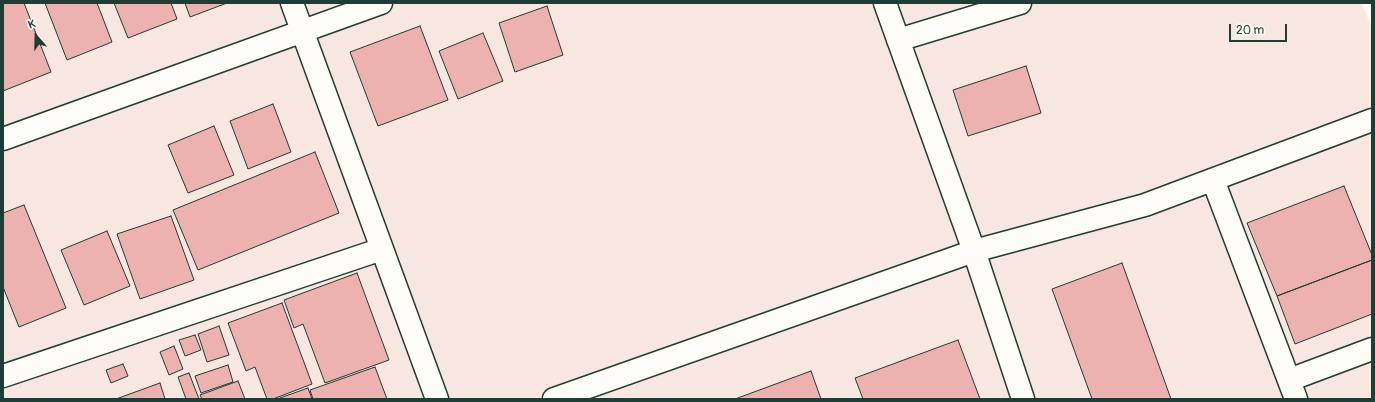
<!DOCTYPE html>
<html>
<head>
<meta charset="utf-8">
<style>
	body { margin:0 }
	#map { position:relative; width:1375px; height:402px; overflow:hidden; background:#fdfcf7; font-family:Pangolin,sans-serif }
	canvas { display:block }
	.frame { position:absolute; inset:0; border:4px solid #1f3d34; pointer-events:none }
	.north { position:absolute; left:16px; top:16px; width:40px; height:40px; -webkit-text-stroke:3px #fdfcf7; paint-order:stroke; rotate:340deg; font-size:11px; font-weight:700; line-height:16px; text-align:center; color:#1f3d34 }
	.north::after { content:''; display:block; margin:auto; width:14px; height:18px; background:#1f3d34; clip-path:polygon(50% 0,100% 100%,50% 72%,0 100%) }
	.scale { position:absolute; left:1229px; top:24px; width:58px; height:18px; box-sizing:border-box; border:2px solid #1f3d34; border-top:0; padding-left:5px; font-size:12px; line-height:14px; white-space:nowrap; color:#1f3d34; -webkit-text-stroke:3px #fdfcf7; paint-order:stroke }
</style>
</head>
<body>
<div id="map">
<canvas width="1375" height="402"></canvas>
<div class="frame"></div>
<div class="north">K</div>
<div class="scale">20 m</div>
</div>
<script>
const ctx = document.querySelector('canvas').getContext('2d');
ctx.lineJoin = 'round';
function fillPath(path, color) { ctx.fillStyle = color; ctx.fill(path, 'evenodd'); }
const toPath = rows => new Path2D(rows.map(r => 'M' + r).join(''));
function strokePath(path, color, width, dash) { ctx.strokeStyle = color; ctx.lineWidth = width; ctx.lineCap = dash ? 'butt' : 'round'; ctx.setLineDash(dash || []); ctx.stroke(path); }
const built = toPath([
	[3,3,1361,3,1372,27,1372,399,3,399]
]);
const building = toPath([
	[3,3,24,3,51,72,3,91,3,3],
	[45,3,97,3,112,42,67,60,45,3],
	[114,3,171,3,177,19,128,38,114,3],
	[185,3,227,3,190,17,185,3],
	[547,6,563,55,515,72,499,23,547,6],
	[420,26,448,100,378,126,350,52,420,26],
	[483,33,503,81,458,99,439,51,483,33],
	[1026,66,1041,113,968,136,953,90,1026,66],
	[273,104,291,152,248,169,230,121,273,104],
	[214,126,234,175,188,193,168,145,214,126],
	[315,152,339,213,198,270,173,210,315,152],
	[1344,186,1372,255,1372,260,1277,296,1247,223,1344,186],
	[24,205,66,308,19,327,3,287,3,213,24,205],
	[171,216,194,280,140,299,117,234,171,216],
	[107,231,130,286,84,305,61,250,107,231],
	[1372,260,1372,314,1295,344,1277,296,1372,260],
	[1122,263,1171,399,1092,399,1052,289,1122,263],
	[357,273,389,360,325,383,303,324,294,328,284,300,357,273],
	[282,303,312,384,273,399,267,399,255,367,246,371,228,323,282,303],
	[219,326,229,355,207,362,198,334,219,326],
	[195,335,201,350,185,356,179,340,195,335],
	[958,340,980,399,863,399,855,378,958,340],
	[174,346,183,369,169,375,160,352,174,346],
	[123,364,128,376,111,383,106,370,123,364],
	[228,365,233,382,201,393,195,376,228,365],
	[375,367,387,399,313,399,310,390,375,367],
	[811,371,821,399,735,399,811,371],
	[189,373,199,399,186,399,178,377,189,373],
	[238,381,245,399,202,399,200,395,238,381],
	[160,383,165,399,116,399,160,383],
	[308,388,312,399,277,399,308,388]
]);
const minor = toPath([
	[292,3,437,399],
	[885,3,974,251,1023,399],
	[898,40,1020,3],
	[3,139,381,3],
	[1213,180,1296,399],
	[3,376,382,249],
	[1289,380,1372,349],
	[554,399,974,251,1145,205,1372,120]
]);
fillPath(built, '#f8e6e1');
fillPath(building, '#edb1af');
strokePath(building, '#1f3d34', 1);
strokePath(minor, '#1f3d34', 25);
strokePath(minor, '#fdfcf7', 22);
</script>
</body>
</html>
